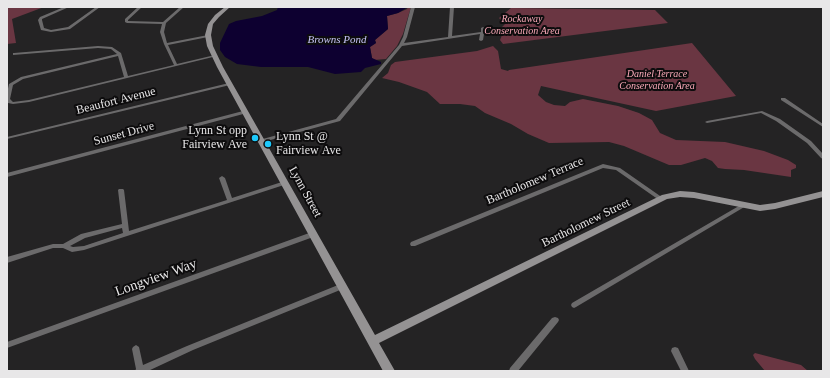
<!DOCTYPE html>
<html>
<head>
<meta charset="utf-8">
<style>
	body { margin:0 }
	#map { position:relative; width:830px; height:378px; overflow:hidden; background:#242324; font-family:"Times New Roman",serif }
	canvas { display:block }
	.frame { position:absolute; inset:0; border:8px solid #e8e7e8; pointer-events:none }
</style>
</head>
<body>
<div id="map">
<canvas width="830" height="378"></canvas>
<div class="frame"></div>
</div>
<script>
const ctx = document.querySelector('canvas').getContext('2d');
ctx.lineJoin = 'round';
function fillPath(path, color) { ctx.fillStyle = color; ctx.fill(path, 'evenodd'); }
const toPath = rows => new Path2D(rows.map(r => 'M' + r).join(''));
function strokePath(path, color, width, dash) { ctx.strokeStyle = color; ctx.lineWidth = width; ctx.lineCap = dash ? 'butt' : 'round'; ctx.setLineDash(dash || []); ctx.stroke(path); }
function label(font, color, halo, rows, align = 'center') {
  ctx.font = font + ' "Times New Roman",serif'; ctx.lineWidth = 4; ctx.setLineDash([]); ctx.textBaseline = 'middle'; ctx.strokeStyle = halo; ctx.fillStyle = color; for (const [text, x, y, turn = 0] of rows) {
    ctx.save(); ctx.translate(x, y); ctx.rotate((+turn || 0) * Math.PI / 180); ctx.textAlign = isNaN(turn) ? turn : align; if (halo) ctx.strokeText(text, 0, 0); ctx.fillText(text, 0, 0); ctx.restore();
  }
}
const green = toPath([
	[7,7,44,7,12,19,16,43,7,44],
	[408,7,411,7,403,34,397,46,386,59,374,60,372,58,370,47,376,43,375,40,388,29,387,16,398,13,407,9],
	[511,8,655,10,668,23,503,44,500,40,504,30,502,27,505,24,499,18],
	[692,43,736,96,656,111,541,86,538,95,546,102,554,105,565,106,570,102,583,99,618,106,639,113,652,120,660,133,676,140,725,142,764,151,788,160,796,165,796,168,791,170,791,177,744,170,725,169,718,168,712,161,705,158,681,165,669,165,624,146,609,142,549,143,528,134,511,124,485,113,475,106,460,104,440,104,427,92,399,82,382,78,388,73,391,65,395,62,477,51,493,46,498,51,501,69,508,71,509,70],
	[755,353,801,365,808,371,765,371,755,359,753,355]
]);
const water = toPath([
	[278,7,408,7,398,13,387,16,388,29,375,40,376,43,370,47,372,58,381,62,381,64,365,68,361,72,335,74,308,67,261,67,237,64,225,57,220,50,220,43,229,24,236,21,262,16,277,10]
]);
const minor = toPath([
	[64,7,69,7,42,19,42,20,44,28,51,30,68,27,96,7,100,7,70,29,51,32,41,30,38,20,40,17,64,7],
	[138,7,142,7,128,20,128,21,163,22,180,7,184,7,166,23,164,32,167,43,208,35,210,36,208,37,168,45,177,64,215,55,217,56,29,102,13,104,8,103,7,101,7,93,9,84,21,77,117,54,111,49,98,48,13,55,13,53,14,53,98,46,112,47,121,53,128,76,174,65,164,44,160,32,162,24,127,23,125,22,125,19,138,7],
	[118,56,124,77,29,100,13,102,10,99,13,85,23,79,118,56],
	[411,7,415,7,407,37,404,43,448,37,450,7,454,7,452,36,481,32,481,28,483,27,485,28,483,40,481,41,479,40,480,34,402,46,340,121,263,142,259,142,259,140,336,119,399,45,403,37,411,7],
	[229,83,230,83,230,85,7,139,7,137,229,83],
	[781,98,785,98,823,124,823,127,781,100,781,98],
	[243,111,245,111,247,112,247,113,7,177,7,173,243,111],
	[762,111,780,119,811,141,823,154,823,159,821,158,807,143,776,121,761,113,707,123,705,122,707,121,762,111],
	[603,164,620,168,663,198,664,199,663,200,659,200,616,170,603,168,415,246,411,246,410,244,411,242,603,164],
	[222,176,225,178,232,198,285,181,288,183,287,184,84,250,72,252,63,248,53,248,7,263,7,257,53,244,63,244,81,234,122,224,118,190,119,189,123,189,124,190,129,231,227,200,219,178,222,176],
	[122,228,123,233,84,246,73,247,70,246,85,238,122,228],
	[744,203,746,204,747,205,746,206,576,307,574,308,572,307,571,305,572,303,744,203],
	[312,232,316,232,317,234,316,236,7,348,7,342,312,232],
	[343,283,345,284,346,286,345,288,193,350,148,371,135,371,136,369,132,349,133,347,136,345,139,347,143,365,187,346,343,283],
	[555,317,558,318,559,320,558,322,518,371,509,371,510,368,552,318,555,317],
	[675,347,678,348,689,371,681,371,671,351,672,348,675,347]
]);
const secondary = toPath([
	[225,7,230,7,219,17,213,24,211,35,213,46,223,67,375,335,662,195,680,191,694,192,760,205,775,203,823,191,823,197,775,209,760,211,694,198,680,197,667,199,379,343,395,371,383,371,217,67,207,46,205,35,208,24,215,15,225,7]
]);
const markers = [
	[255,138,4,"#1dc9fc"],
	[268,144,4,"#1dc9fc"]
];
const farParknames = [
	["Rockaway",522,19],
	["Conservation Area",522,31],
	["Daniel Terrace",657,74],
	["Conservation Area",657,86]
];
const farWaternames = [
	["Browns Pond",337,40]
];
const streetNames = [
	["Beaufort Avenue",116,101,-14],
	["Sunset Drive",124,134,-15],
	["Bartholomew Terrace",535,181,-23],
	["Lynn Street",305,192,61],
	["Bartholomew Street",586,223,-26]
];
const poiNames = [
	["Lynn St opp",247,131],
	["Fairview Ave",247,145],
	["Lynn St @",276,137,"left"],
	["Fairview Ave",276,151,"left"]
];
const nearStreetnames = [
	["Longview Way",156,278,-20]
];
fillPath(green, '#6a3642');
fillPath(water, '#0d0030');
fillPath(minor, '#6b6a6b');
fillPath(secondary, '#949293');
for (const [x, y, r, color] of markers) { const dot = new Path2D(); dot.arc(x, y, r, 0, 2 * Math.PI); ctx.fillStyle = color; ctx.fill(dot); strokePath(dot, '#0d0c0d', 1.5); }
label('italic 10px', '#faa9b8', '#0d0c0d', farParknames);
label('italic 11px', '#c7c5f9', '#0d0c0d', farWaternames);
label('12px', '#e8e7e8', '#0d0c0d', streetNames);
label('12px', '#e8e7e8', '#0d0c0d', poiNames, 'right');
label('14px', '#e8e7e8', '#0d0c0d', nearStreetnames);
</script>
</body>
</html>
